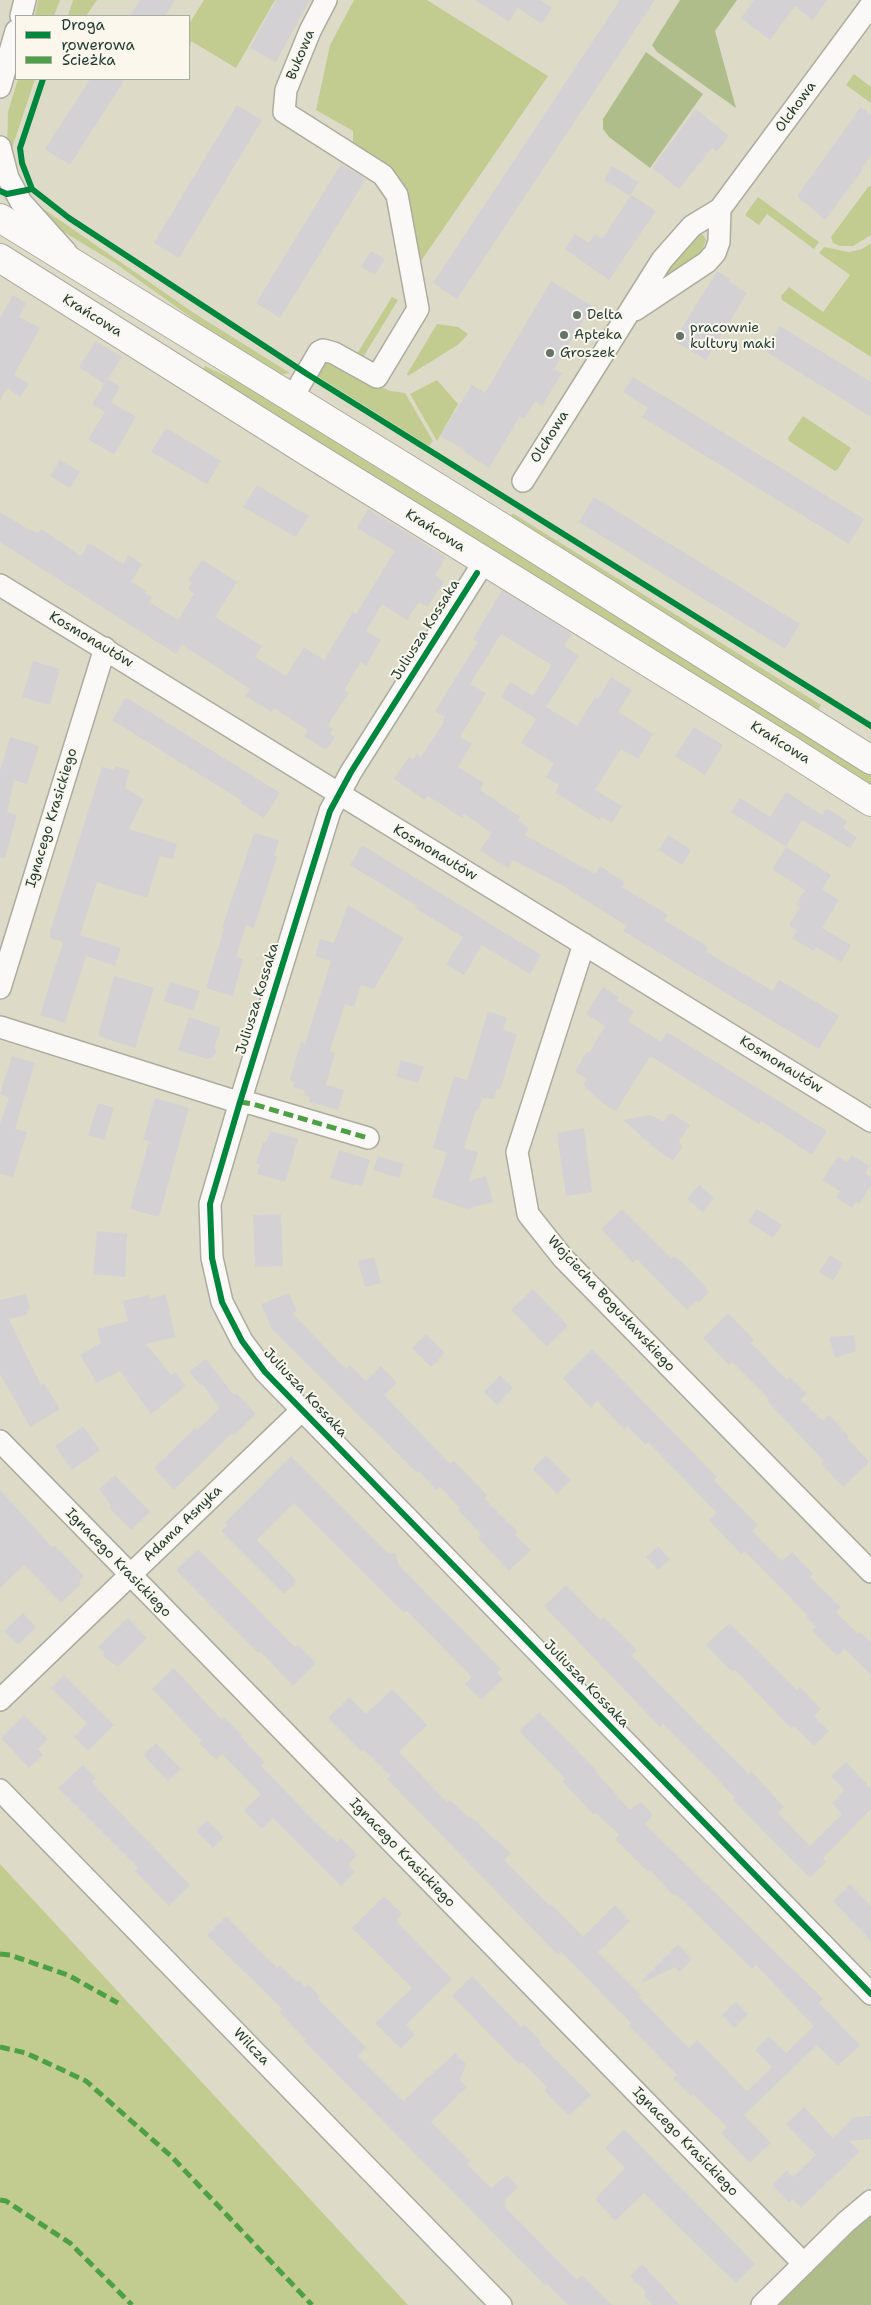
<!DOCTYPE html>
<html>
<head>
<meta charset="utf-8">
<style>
	body { margin:0 }
	#map { position:relative; width:871px; height:2305px; overflow:hidden; background:#dddac7; font-family:"Shantell Sans",sans-serif }
	canvas { display:block }
	.legend { position:absolute; left:15px; top:15px; width:175px; height:65px; box-sizing:border-box; background:#fbf7ec; border:1px solid #a3ada2; margin:0; padding:6px 9px; list-style:none; font-size:15px; color:#1f3d34 }
	.legend li { display:flex; align-items:center; gap:10px; height:25px }
	.legend b { width:25px; border:1px solid #a3ada2 }
</style>
</head>
<body>
<div id="map">
<canvas width="871" height="2305"></canvas>
<ul class="legend">
<li><b style="height:6px;background:#00873e"></b>Droga rowerowa</li>
<li><b style="height:6px;background:#4da043"></b>Ścieżka</li>
</ul>
</div>
<script>
const ctx = document.querySelector('canvas').getContext('2d');
ctx.lineJoin = 'round';
function fillPath(path, color) { ctx.fillStyle = color; ctx.fill(path, 'evenodd'); }
const toPath = rows => new Path2D(rows.map(r => 'M' + r).join(''));
function strokePath(path, color, width, dash) { ctx.strokeStyle = color; ctx.lineWidth = width; ctx.lineCap = dash ? 'butt' : 'round'; ctx.setLineDash(dash || []); ctx.stroke(path); }
function label(font, color, halo, rows, align = 'center') {
  ctx.font = font + ' "Shantell Sans",sans-serif'; ctx.lineWidth = 4; ctx.setLineDash([]); ctx.textBaseline = 'middle'; ctx.strokeStyle = halo; ctx.fillStyle = color; for (const [text, x, y, turn = 0] of rows) {
    ctx.save(); ctx.translate(x, y); ctx.rotate((+turn || 0) * Math.PI / 180); ctx.textAlign = isNaN(turn) ? turn : align; if (halo) ctx.strokeText(text, 0, 0); ctx.fillText(text, 0, 0); ctx.restore();
  }
}
const green = toPath([
	[38,0,60,0,54,16,35,16],
	[73,0,97,0,86,16,68,16],
	[204,0,275,0,236,68,191,41,189,53,189,24],
	[354,0,427,0,548,76,419,264,399,179,390,168,353,148,353,131,316,110,330,45],
	[854,74,871,87,871,103,846,85],
	[18,79,35,79,11,151,7,151,8,112],
	[871,186,871,235,853,246,840,246,833,243,831,237,868,187],
	[758,197,819,242,814,249,767,214,759,225,745,215],
	[32,201,194,313,290,373,280,375,217,336,115,263,59,229],
	[698,233,703,235,706,240,701,254,661,286,655,280],
	[871,243,871,357,782,300,781,296,789,287,823,312,850,275,819,253,824,247,849,252,862,249],
	[392,297,398,300,362,359,355,357],
	[437,324,458,327,468,334,459,344,408,376,407,374],
	[327,360,390,391,405,393,433,441,429,446,317,376,322,364],
	[205,366,258,391,871,772,871,787,202,371],
	[437,380,458,404,437,441,410,394],
	[803,416,851,448,838,469,835,471,789,441,788,438],
	[512,514,514,514,821,705,818,710,814,710,510,518],
	[0,1864,408,2305,0,2305]
]);
const forest = toPath([
	[680,0,737,0,715,31,736,108,657,52,652,45],
	[646,52,703,94,650,168,609,137,603,129,603,119],
	[871,2216,871,2305,778,2305,858,2226]
]);
const building = toPath([
	[140,0,175,0,165,16,130,16],
	[276,0,310,0,276,62,250,48],
	[475,0,540,0,552,8,542,24,518,8,509,22],
	[620,0,655,0,457,299,433,283],
	[754,0,827,0,813,20,795,6,770,40,741,18],
	[90,79,125,79,70,165,45,149],
	[237,105,262,120,179,258,154,243],
	[861,107,871,115,871,155,862,168,863,169,825,220,797,196],
	[696,109,729,136,717,152,712,148,679,189,652,168],
	[341,164,366,179,280,318,256,303],
	[612,166,639,182,630,196,604,180],
	[631,195,656,211,609,280,565,249,575,234,589,243,595,234,602,239],
	[371,251,385,259,375,275,361,267],
	[717,271,730,279,729,282,747,293,706,360,674,341],
	[551,281,592,306,554,369,562,373,542,406,535,401,524,419,520,416,489,468,464,452,465,450,440,436,472,385,485,393],
	[13,295,26,303,19,317,40,328,14,375,29,384,20,397,7,388,0,401,0,318],
	[780,326,871,382,871,417,765,351],
	[96,341,122,357,108,379,120,387,111,402,136,417,114,455,88,439,105,412,92,404,106,382,105,384,79,367],
	[633,377,864,519,849,544,642,417,648,408,623,392],
	[166,428,221,461,207,484,151,452],
	[60,460,80,472,70,488,50,476],
	[257,485,309,516,296,537,243,507],
	[594,497,800,624,785,649,579,522],
	[368,509,446,557,435,575,444,582,427,607,419,602,407,620,382,604,366,631,381,640,366,666,361,662,344,690,349,693,327,726,333,729,330,734,335,737,326,750,304,736,308,730,274,708,272,712,245,696,250,689,217,667,182,645,176,654,0,542,0,512,31,531,32,530,38,533,41,529,81,556,89,543,123,564,128,555,142,564,131,582,147,591,145,593,152,597,149,602,178,620,194,594,188,589,192,583,188,580,202,560,237,582,215,617,262,646,255,657,286,676,304,647,324,660,353,612,356,614,395,551,357,528],
	[502,590,572,634,564,646,579,656,546,707,577,726,595,697,598,699,611,677,632,690,618,712,653,734,638,759,621,749,595,790,622,806,612,823,602,817,600,820,555,793,559,785,546,777,554,763,521,743,536,719,501,697,510,682,533,696,552,665,501,634,470,684,486,693,460,737,472,744,458,767,484,783,480,790,520,817,518,821,529,828,525,835,595,874,600,866,612,874,625,882,622,887,668,915,664,920,708,947,706,952,770,989,773,990,779,980,839,1016,819,1049,623,931,627,926,560,884,513,860,508,868,495,860,480,850,492,833,464,814,462,818,428,796,425,800,394,779,409,757,413,760,417,754,421,757,444,722,443,721,445,717,435,711,478,642,473,639],
	[33,661,60,669,50,705,22,697],
	[126,697,280,793,264,818,240,803,242,801,112,720],
	[694,727,723,745,705,775,675,756],
	[10,737,39,746,27,784,14,780,7,812,17,815,5,858,0,857,0,771],
	[115,766,130,770,125,788,144,799,129,829,177,844,173,859,160,856,147,898,97,882,80,935,121,948,115,966,86,956,65,1023,40,1015,63,942,50,938,50,932,102,767,114,770],
	[786,792,822,815,826,808,847,821,843,828,857,837,850,848,802,820,786,847,731,812,740,798,770,817],
	[254,833,279,840,274,856,277,857,254,928,246,925,236,957,243,959,233,996,206,988,224,929,222,928],
	[668,835,691,850,682,865,659,850],
	[362,845,541,955,530,974,482,945,464,975,446,964,463,937,415,908,417,906,350,865],
	[786,847,831,875,822,889,839,900,822,928,851,945,841,962,816,947,814,951,792,938,797,930,789,925,800,907,796,904,805,890,772,869],
	[348,905,404,938,374,989,361,985,354,1007,345,1004,330,1051,335,1053,326,1085,344,1090,338,1110,309,1102,310,1097,304,1095,305,1091,293,1087,295,1082,290,1080,301,1042,305,1044,331,961,315,956,320,939,334,943],
	[114,976,154,988,135,1048,98,1036],
	[170,982,200,991,193,1011,164,1001],
	[603,987,619,997,617,1001,634,1011,628,1021,661,1042,667,1032,827,1131,812,1155,761,1121,759,1124,650,1056,616,1111,605,1105,583,1085,587,1079,575,1071,587,1052,589,1053,605,1026,586,1014],
	[488,1011,507,1018,503,1030,517,1034,500,1090,497,1089,494,1099,483,1098,478,1111,476,1110,464,1148,478,1152,469,1181,486,1176,493,1202,467,1209,432,1197,447,1153,433,1148,454,1076,467,1080],
	[189,1017,221,1028,215,1046,216,1053,212,1058,206,1059,178,1050],
	[12,1056,35,1063,15,1129,27,1132,13,1177,0,1174,0,1124,9,1098,0,1094],
	[401,1060,424,1067,418,1083,396,1076],
	[155,1098,189,1108,159,1217,130,1209,149,1141,143,1140],
	[98,1103,114,1108,104,1140,88,1135],
	[670,1113,690,1125,679,1141,682,1147,673,1161,655,1148,623,1120,650,1115,664,1122],
	[584,1128,592,1192,566,1196,557,1133],
	[270,1131,298,1139,285,1182,257,1174,260,1164,256,1163,263,1142,266,1142],
	[339,1150,370,1160,362,1186,355,1184,355,1186,330,1178],
	[852,1155,869,1166,865,1174,871,1177,871,1185,859,1204,856,1202,852,1208,836,1197,840,1191,822,1180,838,1156,847,1162],
	[378,1156,404,1164,399,1178,373,1170],
	[699,1185,714,1198,703,1212,687,1199],
	[622,1209,671,1258,674,1256,680,1260,704,1285,709,1292,698,1303,696,1301,687,1310,637,1259,633,1263,601,1229],
	[757,1209,782,1225,773,1238,748,1222],
	[281,1214,283,1266,255,1267,253,1215],
	[97,1231,127,1234,125,1277,93,1274],
	[830,1255,843,1264,833,1281,819,1272],
	[374,1257,381,1283,365,1287,358,1261],
	[533,1289,568,1326,547,1347,511,1310],
	[289,1293,297,1311,292,1313,346,1369,350,1365,366,1381,381,1366,397,1383,384,1395,450,1464,454,1461,487,1495,484,1498,518,1532,515,1535,531,1550,509,1571,478,1538,481,1534,458,1510,460,1508,440,1487,436,1490,419,1471,417,1473,272,1329,261,1304],
	[26,1294,30,1308,26,1315,9,1319,41,1385,44,1383,60,1409,30,1427,0,1374,0,1300],
	[166,1294,175,1337,146,1344,171,1375,175,1372,186,1386,151,1414,120,1371,97,1383,80,1355,101,1343,97,1329,128,1321,123,1301,149,1295,150,1299],
	[728,1313,754,1340,751,1343,787,1380,790,1377,807,1394,801,1399,823,1421,829,1415,849,1436,847,1438,869,1462,843,1487,821,1463,824,1461,767,1401,769,1399,732,1362,729,1365,703,1338],
	[426,1334,445,1353,431,1367,412,1348],
	[854,1335,856,1351,835,1358,829,1337],
	[592,1349,717,1477,714,1480,758,1525,752,1531,782,1561,792,1552,813,1574,810,1577,841,1607,836,1612,858,1634,860,1632,871,1642,871,1675,845,1649,837,1656,812,1631,816,1627,806,1617,808,1616,745,1551,741,1554,709,1520,717,1513,648,1442,646,1445,627,1426,624,1429,597,1401,591,1408,563,1378],
	[206,1359,234,1395,236,1393,256,1414,233,1436,231,1434,174,1490,154,1468,195,1428,197,1430,220,1408,202,1384,200,1385,189,1372],
	[500,1375,513,1388,497,1405,484,1392],
	[83,1426,100,1450,72,1470,55,1446],
	[546,1455,571,1480,557,1494,533,1469],
	[291,1456,387,1552,396,1554,398,1564,501,1669,497,1673,503,1679,481,1700,465,1684,472,1677,407,1611,404,1613,294,1503,257,1540,297,1581,284,1594,221,1531,228,1525,225,1523],
	[115,1475,150,1512,131,1530,109,1507,111,1505,99,1489],
	[0,1490,52,1547,54,1545,84,1576,79,1581,81,1584,61,1603,24,1565,0,1588],
	[658,1546,670,1559,658,1570,646,1557],
	[198,1549,295,1647,298,1645,316,1663,293,1686,260,1651,258,1653,176,1570],
	[566,1585,600,1620,603,1617,637,1650,631,1655,699,1725,749,1774,751,1771,784,1807,778,1813,810,1846,842,1814,832,1803,844,1790,831,1776,846,1762,871,1789,871,1809,823,1858,826,1862,810,1878,733,1800,735,1798,712,1773,663,1724,660,1727,544,1606],
	[23,1613,36,1627,18,1645,4,1631],
	[128,1618,147,1638,118,1667,103,1656,104,1652,98,1647],
	[729,1623,797,1690,800,1687,821,1709,814,1716,829,1731,814,1746,794,1726,792,1729,735,1670,732,1672,706,1645],
	[174,1668,222,1720,225,1718,242,1735,240,1736,265,1762,261,1766,320,1827,337,1842,341,1838,357,1855,348,1865,355,1872,341,1886,273,1818,262,1829,244,1810,261,1794,222,1754,216,1760,199,1743,202,1741,152,1689],
	[64,1675,114,1725,88,1751,74,1737,87,1723,51,1688],
	[392,1689,427,1725,399,1752,447,1802,450,1800,468,1817,470,1816,496,1841,497,1840,504,1847,511,1853,504,1860,550,1906,551,1904,583,1937,615,1905,630,1921,598,1952,641,1995,639,1997,689,2048,697,2040,747,2091,772,2067,755,2050,769,2036,786,2053,814,2026,756,1965,752,1969,676,1894,674,1896,650,1870,648,1872,615,1839,619,1835,596,1813,594,1815,562,1781,565,1778,519,1731,539,1712,596,1770,595,1771,630,1810,641,1802,653,1815,645,1824,823,1999,819,2003,860,2045,838,2066,817,2045,744,2115,771,2143,750,2163,721,2133,727,2127,693,2094,691,2096,673,2078,677,2075,628,2025,631,2023,561,1952,558,1955,387,1779,390,1776,364,1750,362,1752,328,1718,349,1697,366,1714],
	[24,1715,48,1739,38,1749,43,1755,29,1768,1,1738],
	[156,1743,181,1769,168,1781,143,1755],
	[83,1765,96,1778,92,1782,109,1801,190,1885,169,1906,135,1871,138,1868,58,1788],
	[207,1820,224,1837,213,1848,196,1831],
	[850,1884,871,1906,871,1941,833,1901],
	[384,1896,402,1914,396,1921,452,1979,406,2025,415,2034,401,2049,375,2023,412,1988,352,1928],
	[226,1916,277,1968,280,1965,297,1982,298,1980,305,1987,308,1984,320,1997,318,1999,366,2048,358,2056,403,2101,455,2053,466,2064,460,2080,467,2087,431,2122,470,2161,467,2164,491,2188,507,2175,518,2187,504,2201,506,2204,504,2206,577,2280,582,2275,612,2305,568,2305,547,2284,545,2286,539,2279,304,2041,306,2040,279,2012,282,2009,207,1935],
	[678,1944,692,1959,680,1972,675,1967,644,1982,642,1980],
	[472,1976,521,2027,524,2024,541,2042,540,2044,591,2095,569,2116,544,2090,547,2087,522,2062,519,2064,452,1996],
	[736,2002,748,2014,734,2028,722,2015],
	[804,2107,833,2138,854,2117,871,2116,871,2139,849,2141,860,2151,801,2208,793,2199,789,2203,772,2185,787,2170,793,2177,816,2155,786,2124],
	[624,2129,755,2264,736,2283,644,2193,615,2221,595,2199,625,2168,605,2148],
	[642,2264,657,2280,680,2305,653,2305,645,2297,645,2291,630,2276]
]);
const street = toPath([
	[21,16,25,0],
	[0,87,16,31],
	[0,147,8,178,21,202,66,252],
	[635,310,707,262,715,253,719,242,720,209],
	[292,398,319,352,323,350,334,353,377,377,418,309,397,195,383,175,284,112,286,90,310,31,326,0],
	[523,481,662,260,692,226,720,209,871,5],
	[477,573,351,772,330,811,240,1102,210,1204,212,1258,222,1302,242,1341,265,1372,871,1994],
	[0,585,871,1121],
	[584,944,517,1152,528,1214,563,1258,871,1572],
	[0,988,105,648],
	[0,1027,228,1099,253,1104,368,1138],
	[0,1441,804,2264],
	[0,1700,302,1410],
	[0,1790,501,2305],
	[762,2305,846,2222,871,2201]
]);
const primary = toPath([
	[0,218,495,523,871,760],
	[0,258,311,454,790,750,871,802]
]);
const quiet = toPath([
	[240,1102,253,1104,368,1138],
	[0,1954,10,1955,68,1975,118,2003],
	[0,2047,26,2053,86,2081,171,2156,312,2305],
	[0,2200,6,2201,70,2243,132,2305]
]);
const cycleway = toPath([
	[32,189,22,163,20,148,43,79],
	[0,191,7,194,32,189,69,218,307,374,871,726],
	[477,573,351,772,330,811,240,1102,210,1204,212,1258,222,1302,242,1341,265,1372,871,1994]
]);
const markers = [
	[577,315,5,"#627467"],
	[564,335,5,"#627467"],
	[680,336,5,"#627467"],
	[550,353,5,"#627467"]
];
const streetNames = [
	["Bukowa",301,55,-68],
	["Olchowa",796,107,-54],
	["Krańcowa",92,316,32],
	["Olchowa",550,437,-58],
	["Krańcowa",435,531,32],
	["Juliusza Kossaka",426,630,-58],
	["Kosmonautów",91,640,31],
	["Krańcowa",780,743,32],
	["Ignacego Krasickiego",52,818,-73],
	["Kosmonautów",435,853,31],
	["Juliusza Kossaka",258,999,-73],
	["Kosmonautów",781,1065,32],
	["Wojciecha Bogusławskiego",611,1304,47],
	["Juliusza Kossaka",305,1393,47],
	["Adama Asnyka",183,1524,-44],
	["Ignacego Krasickiego",118,1563,46],
	["Juliusza Kossaka",586,1684,46],
	["Ignacego Krasickiego",402,1853,46],
	["Wilcza",251,2047,46],
	["Ignacego Krasickiego",685,2142,46]
];
const poiNames = [
	["Delta",587,315],
	["pracownie",690,328],
	["kultury maki",690,344],
	["Apteka",574,335],
	["Groszek",560,353]
];
fillPath(green, '#c2cc91');
fillPath(forest, '#afbd8b');
fillPath(building, '#d4d1d4');
strokePath(street, '#acac9f', 24);
strokePath(primary, '#acac9f', 30);
strokePath(street, '#faf9f7', 21);
strokePath(primary, '#faf9f7', 28);
strokePath(quiet, '#4da043', 5, [10, 5]);
strokePath(cycleway, '#00873e', 6);
for (const [x, y, r, color] of markers) { const dot = new Path2D(); dot.arc(x, y, r, 0, 2 * Math.PI); ctx.fillStyle = color; ctx.fill(dot); strokePath(dot, '#fbf7ec', 2); }
label('14px', '#1f3d34', '#fbf7ec', streetNames);
label('14px', '#1f3d34', '#fbf7ec', poiNames, 'left');
</script>
</body>
</html>
